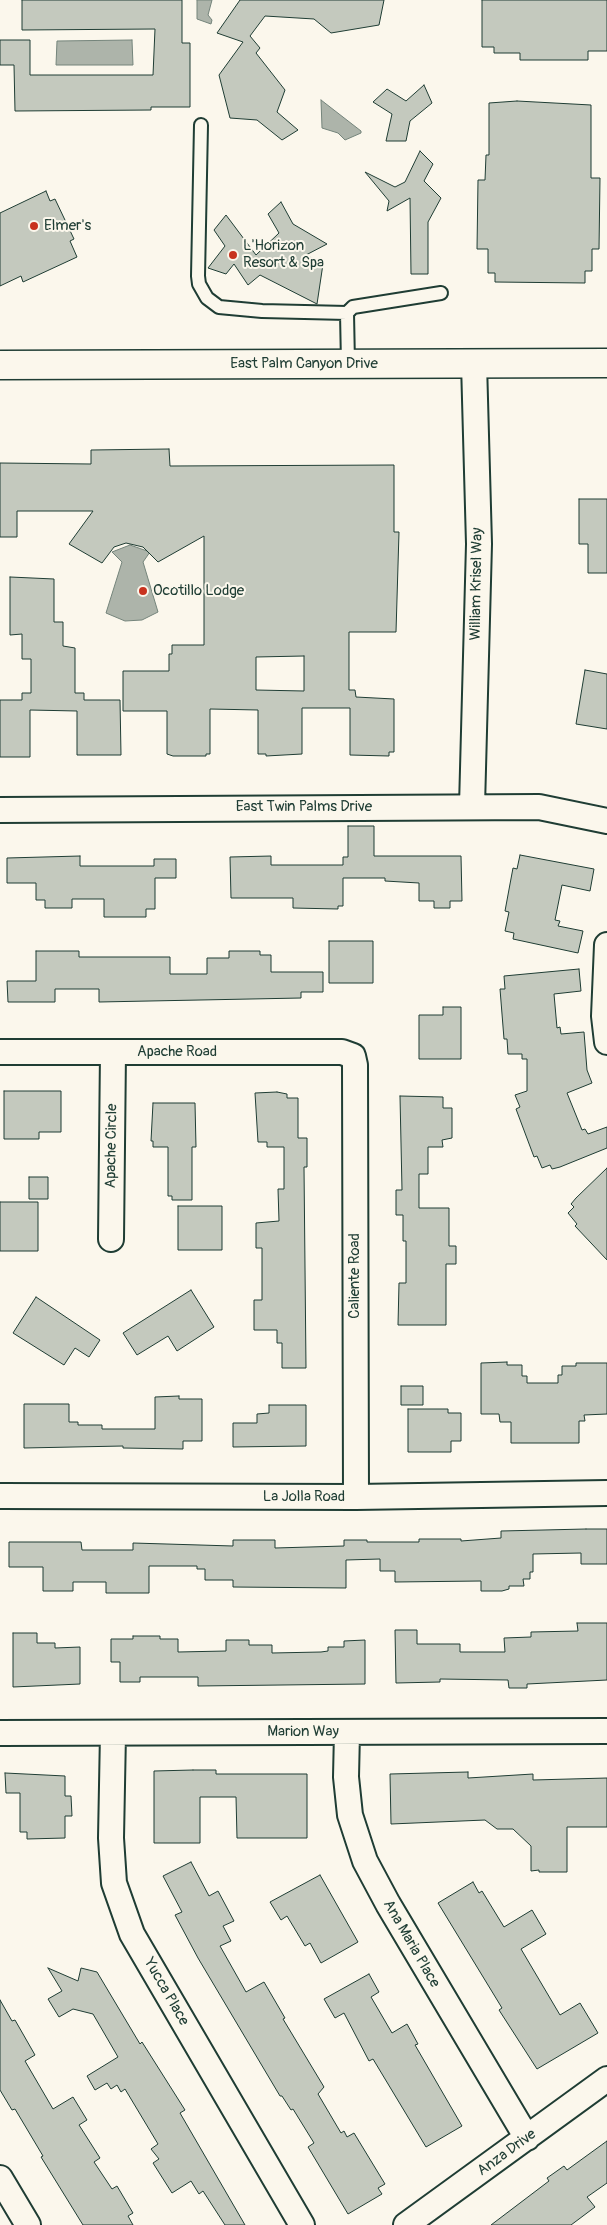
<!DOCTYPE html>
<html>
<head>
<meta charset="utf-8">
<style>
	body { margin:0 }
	canvas { display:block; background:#fbf7ec }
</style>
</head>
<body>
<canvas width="607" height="2225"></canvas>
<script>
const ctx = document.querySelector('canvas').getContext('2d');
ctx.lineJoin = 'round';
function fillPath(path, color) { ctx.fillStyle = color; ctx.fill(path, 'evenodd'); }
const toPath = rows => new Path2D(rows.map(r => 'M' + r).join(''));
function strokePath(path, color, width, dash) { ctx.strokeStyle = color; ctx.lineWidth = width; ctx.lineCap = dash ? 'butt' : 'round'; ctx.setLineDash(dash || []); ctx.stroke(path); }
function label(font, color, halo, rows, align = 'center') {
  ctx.font = font + ' Pangolin,sans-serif'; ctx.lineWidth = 4; ctx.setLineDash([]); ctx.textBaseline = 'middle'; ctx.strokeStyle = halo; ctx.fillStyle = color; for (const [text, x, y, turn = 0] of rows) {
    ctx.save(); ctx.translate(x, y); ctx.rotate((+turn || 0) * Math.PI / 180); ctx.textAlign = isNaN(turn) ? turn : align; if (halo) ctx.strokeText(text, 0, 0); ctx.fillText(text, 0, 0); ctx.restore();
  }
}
const water = toPath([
	[197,0,212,0,208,15,212,20,211,24,197,19,197,0],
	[132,40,133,65,56,65,57,41,132,40],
	[321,100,361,131,361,133,345,140,338,133,322,128,321,100],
	[130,545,150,552,143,562,158,612,142,620,125,621,106,613,122,562,112,552,130,545]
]);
const building = toPath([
	[22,0,182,0,182,43,190,43,190,107,151,107,151,110,15,111,14,65,0,65,0,40,30,40,30,75,153,75,155,29,22,30,22,0],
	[240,0,384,0,379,25,331,33,314,19,265,16,250,36,260,48,256,53,285,90,277,112,298,130,282,140,257,120,230,118,219,75,243,42,217,33,240,0],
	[482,0,607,0,607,51,588,51,588,60,520,60,520,53,494,53,494,47,482,47,482,0],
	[424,85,432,103,410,121,406,141,386,141,392,114,373,102,387,89,406,101,424,85],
	[517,101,591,105,591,178,600,178,599,249,592,249,592,271,585,271,585,283,495,282,495,273,488,273,488,249,477,249,478,180,485,180,486,155,489,155,489,103,517,101],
	[420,151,433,164,424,181,441,198,428,222,428,274,411,274,410,198,387,211,389,201,365,172,395,187,405,182,420,151],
	[46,191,50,201,55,199,74,239,70,241,77,257,23,282,21,276,0,286,0,213,46,191],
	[281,202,293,224,327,244,306,255,323,264,317,304,260,275,248,285,234,264,226,274,208,268,225,246,214,230,226,215,256,255,279,233,268,214,281,202],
	[169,449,170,466,394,465,394,532,399,532,396,632,349,632,349,690,355,690,356,697,394,699,394,752,389,752,389,756,350,755,350,708,302,708,302,754,266,756,266,754,258,754,258,710,210,709,210,754,206,754,206,756,173,756,167,754,167,711,123,711,123,671,169,671,169,654,172,654,172,645,204,645,204,536,158,562,143,547,126,543,114,547,102,563,69,544,93,511,17,511,17,537,0,537,0,463,91,464,91,450,169,449],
	[304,656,304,691,256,690,256,657,304,656],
	[579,499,607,499,607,573,588,573,588,544,579,544,579,499],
	[10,577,54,579,54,622,63,622,63,646,75,648,75,693,84,693,84,700,120,700,121,755,77,755,77,711,30,710,30,757,0,757,0,700,22,700,22,693,31,693,31,659,22,659,22,634,10,635,10,577],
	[585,670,607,674,607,729,576,724,585,670],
	[348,826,374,826,374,856,461,856,462,901,450,901,450,908,434,908,434,901,419,901,419,883,385,881,385,878,343,878,343,906,338,906,338,909,293,908,293,898,231,898,230,857,271,856,271,865,343,865,343,857,348,857,348,826],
	[520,855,594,869,590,891,562,885,555,920,560,921,558,926,583,931,578,953,513,939,514,933,505,931,509,912,505,911,510,884,513,868,517,869,520,855],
	[80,856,80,866,154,866,154,859,176,859,176,878,155,878,155,909,146,909,146,917,104,917,104,899,72,899,72,908,45,908,45,900,36,900,36,883,7,883,7,858,80,856],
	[329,941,373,941,373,983,329,983,329,941],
	[36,951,79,951,79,957,170,957,170,974,207,974,207,958,229,958,229,951,260,951,260,955,271,955,271,972,323,972,323,992,301,992,301,998,99,1002,99,989,55,989,55,1002,8,1002,7,981,36,981,36,951],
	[579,969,581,991,554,994,557,1028,560,1027,561,1034,584,1032,587,1070,592,1083,567,1093,582,1130,585,1129,588,1134,607,1127,607,1148,560,1167,552,1169,550,1165,542,1168,537,1156,534,1157,516,1109,520,1107,515,1095,527,1091,527,1059,522,1059,522,1054,508,1054,507,1039,504,1039,500,989,505,989,504,976,579,969],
	[443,1007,461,1007,461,1059,419,1059,419,1015,443,1015,443,1007],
	[4,1091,61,1091,61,1132,39,1132,39,1139,4,1139,4,1091],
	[277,1092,287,1094,287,1098,298,1098,298,1138,307,1138,307,1167,304,1167,306,1368,282,1368,282,1343,277,1343,277,1330,254,1330,254,1300,262,1300,262,1248,256,1248,256,1223,279,1221,278,1189,284,1189,284,1147,267,1147,267,1142,258,1142,255,1093,277,1092],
	[400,1096,443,1097,443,1108,452,1108,452,1138,442,1140,443,1147,428,1147,428,1174,419,1174,419,1208,449,1208,449,1246,456,1246,456,1264,446,1264,446,1325,398,1325,399,1283,406,1283,406,1241,403,1241,403,1215,396,1215,396,1190,402,1190,400,1096],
	[153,1103,195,1103,196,1147,192,1147,192,1200,172,1200,172,1196,168,1196,168,1147,153,1147,153,1141,151,1141,153,1103],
	[607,1168,607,1260,575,1226,577,1224,568,1213,574,1207,571,1204,576,1198,607,1168],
	[29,1177,48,1177,48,1199,29,1199,29,1177],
	[0,1202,38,1202,38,1251,0,1251,0,1202],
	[178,1206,222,1206,222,1250,178,1250,178,1206],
	[191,1290,214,1327,177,1351,168,1336,137,1355,123,1333,191,1290],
	[36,1297,100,1340,89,1357,75,1348,64,1365,13,1333,36,1297],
	[507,1362,507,1365,522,1365,522,1376,527,1376,527,1383,558,1383,558,1375,562,1375,562,1366,576,1366,576,1363,607,1363,607,1414,584,1415,585,1421,579,1421,579,1443,511,1443,511,1422,500,1422,499,1414,481,1414,481,1363,507,1362],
	[401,1386,423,1386,423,1405,401,1405,401,1386],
	[179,1396,179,1399,202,1399,202,1441,183,1441,183,1449,123,1448,123,1446,24,1448,24,1404,69,1404,69,1422,78,1422,78,1425,102,1425,102,1429,155,1429,155,1397,179,1396],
	[269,1405,306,1405,306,1446,233,1447,233,1423,257,1423,257,1414,269,1413,269,1405],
	[408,1409,448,1409,448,1413,461,1413,461,1441,451,1441,451,1452,408,1452,408,1409],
	[586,1529,607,1529,607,1564,581,1564,581,1553,533,1554,533,1572,530,1572,530,1579,523,1579,524,1586,509,1586,509,1589,502,1591,481,1591,481,1581,395,1582,395,1571,380,1571,380,1559,346,1560,346,1588,233,1587,233,1580,205,1580,205,1569,197,1569,197,1566,149,1566,149,1593,106,1593,106,1582,73,1582,73,1591,43,1591,43,1567,9,1567,9,1542,81,1542,82,1550,133,1550,133,1543,233,1546,233,1540,275,1540,275,1548,344,1546,344,1540,367,1540,367,1542,419,1542,419,1539,461,1539,461,1541,501,1538,501,1531,586,1529],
	[577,1623,607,1623,607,1680,527,1684,527,1688,509,1688,508,1680,440,1679,440,1682,396,1683,395,1630,417,1630,417,1644,460,1644,460,1652,505,1652,504,1638,531,1637,531,1632,578,1631,577,1623],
	[13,1633,37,1633,37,1643,55,1643,55,1648,80,1647,80,1684,13,1687,13,1633],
	[133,1636,160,1636,160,1639,178,1639,178,1652,226,1651,226,1640,249,1640,249,1645,272,1645,272,1653,321,1652,328,1651,328,1647,344,1647,344,1641,365,1640,365,1684,198,1686,198,1677,140,1677,140,1682,120,1682,120,1662,111,1662,111,1639,133,1639,133,1636],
	[193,1770,216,1770,216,1774,307,1774,307,1838,237,1838,236,1797,200,1797,200,1843,154,1843,154,1771,193,1770],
	[468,1772,468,1778,533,1774,533,1780,607,1778,607,1827,567,1827,567,1872,539,1872,539,1870,531,1871,531,1846,513,1829,497,1829,485,1820,391,1824,390,1774,468,1772],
	[5,1773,65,1776,65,1796,71,1796,72,1816,65,1816,65,1838,27,1839,27,1832,20,1832,20,1793,6,1793,5,1773],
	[191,1862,209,1896,218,1891,234,1921,223,1926,231,1941,220,1946,246,1992,264,1982,285,2018,283,2019,324,2087,318,2094,341,2133,344,2131,347,2137,354,2133,385,2184,378,2188,382,2194,348,2214,308,2147,314,2143,293,2109,291,2110,282,2096,280,2096,198,1958,175,1915,182,1912,163,1876,191,1862],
	[320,1875,358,1942,321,1963,310,1943,305,1946,287,1916,281,1920,270,1902,320,1875],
	[473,1882,479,1893,482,1891,504,1927,532,1910,546,1934,521,1949,560,2015,580,2003,598,2033,537,2069,499,2010,502,2008,438,1903,473,1882],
	[48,1968,78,1981,81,1968,97,1972,140,2044,142,2042,185,2110,180,2113,245,2225,225,2225,203,2191,199,2194,191,2181,172,2193,153,2163,159,2159,151,2149,158,2144,125,2089,121,2092,117,2085,111,2089,107,2083,95,2090,87,2076,118,2057,93,2014,73,2009,59,2017,48,1999,62,1991,48,1968],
	[369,1974,379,1992,371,1997,392,2033,407,2024,418,2044,415,2045,462,2126,426,2147,373,2059,369,2061,344,2013,335,2018,324,1999,369,1974],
	[0,2000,12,2021,15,2020,35,2055,25,2061,53,2109,73,2097,87,2120,79,2125,100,2158,94,2162,112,2189,117,2186,133,2213,128,2216,133,2225,83,2225,41,2157,43,2156,15,2109,12,2110,0,2090,0,2000],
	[607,2141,607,2183,587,2197,595,2207,571,2225,491,2225,549,2181,547,2178,564,2166,567,2170,607,2141]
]);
const service = toPath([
	[201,125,198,276,199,284,207,298,219,307,262,311,347,313],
	[348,364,347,313,353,307,441,293]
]);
const minor = toPath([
	[472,806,479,544,474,363],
	[0,810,539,807,607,821],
	[607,945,604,1016,607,1042],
	[0,1052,342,1052,353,1056,355,1065,356,1497],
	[111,1239,113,1052],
	[0,1496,356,1497,607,1493],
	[347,1732,346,1777,350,1815,365,1861,388,1904,527,2138],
	[0,1733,607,1731],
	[113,1733,111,1838,114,1883,132,1934,302,2225],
	[0,2178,28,2225],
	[406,2225,607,2079]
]);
const primary = toPath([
	[0,365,607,363]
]);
const markers = [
	[34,226,5,"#c8321e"],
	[233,255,5,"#c8321e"],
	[143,591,5,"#c8321e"]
];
const poiNames = [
	["Elmer's",44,226],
	["L'Horizon",243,246],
	["Resort & Spa",243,263],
	["Ocotillo Lodge",153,591]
];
const streetNames = [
	["East Palm Canyon Drive",304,364],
	["William Krisel Way",477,584,-89],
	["East Twin Palms Drive",304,807],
	["Apache Road",177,1052],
	["Apache Circle",112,1146,-89],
	["Caliente Road",355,1276,-90],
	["La Jolla Road",304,1497],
	["Marion Way",303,1732],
	["Ana Maria Place",411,1944,60],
	["Yucca Place",166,1992,60],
	["Anza Drive",507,2153,-36]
];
fillPath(water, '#adb4aa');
strokePath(water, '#74847b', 1);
fillPath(building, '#c4c9be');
strokePath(building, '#1f3d34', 1);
strokePath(service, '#1f3d34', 16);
strokePath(minor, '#1f3d34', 28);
strokePath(primary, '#1f3d34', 31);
strokePath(service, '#fbf7ec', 12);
strokePath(minor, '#fbf7ec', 24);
strokePath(primary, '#fbf7ec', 28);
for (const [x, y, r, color] of markers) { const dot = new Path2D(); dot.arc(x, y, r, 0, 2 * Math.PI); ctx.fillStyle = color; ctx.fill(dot); strokePath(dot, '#fbf7ec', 2); }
label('15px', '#1f3d34', '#fbf7ec', poiNames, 'left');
label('15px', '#1f3d34', '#fbf7ec', streetNames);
</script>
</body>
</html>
